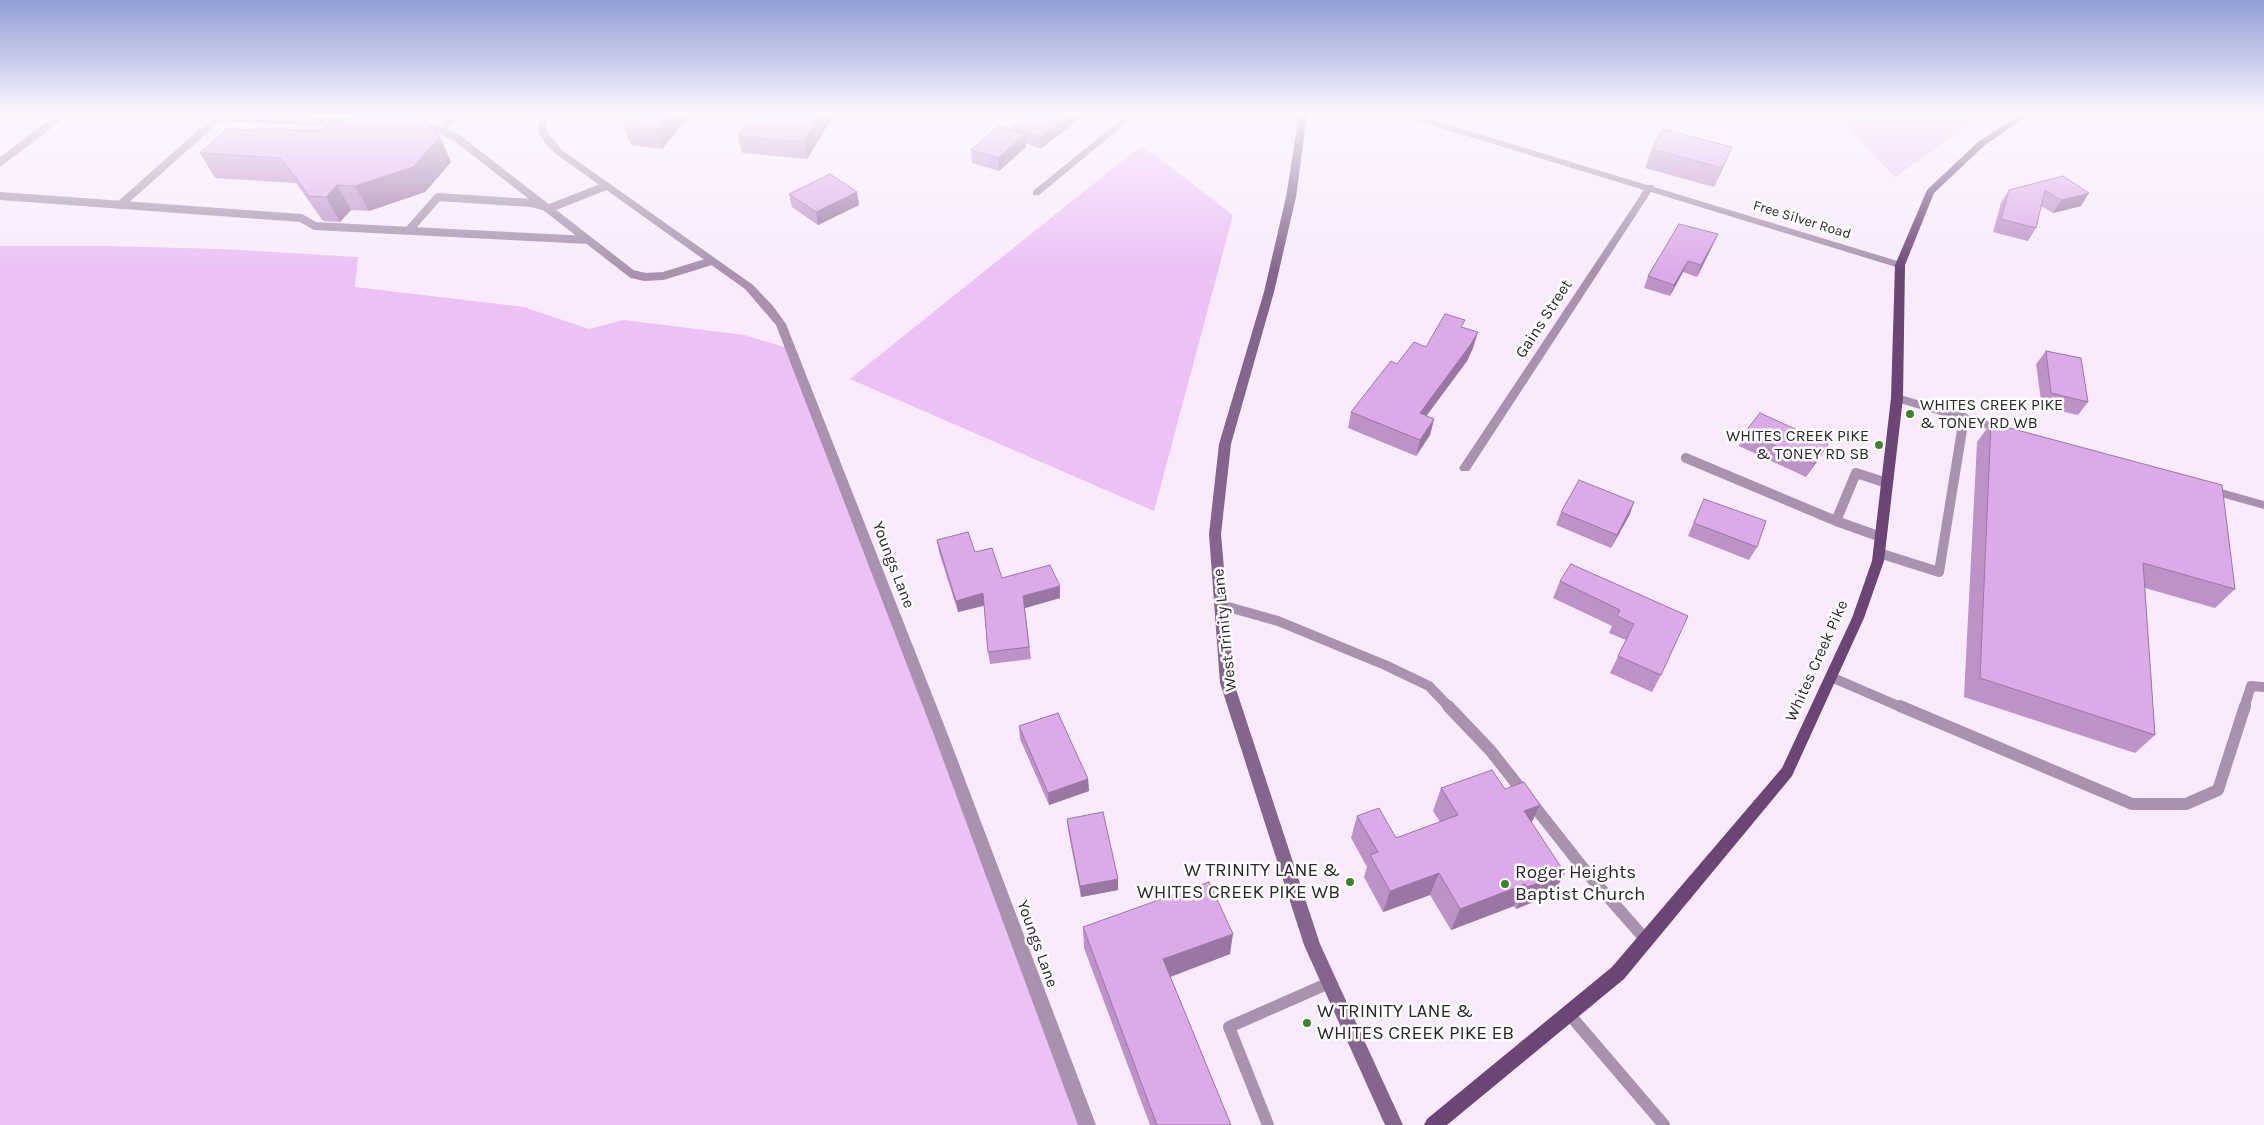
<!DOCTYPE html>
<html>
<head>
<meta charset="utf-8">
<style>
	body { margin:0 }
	canvas { display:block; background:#f9ebfd }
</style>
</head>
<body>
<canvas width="2264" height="1125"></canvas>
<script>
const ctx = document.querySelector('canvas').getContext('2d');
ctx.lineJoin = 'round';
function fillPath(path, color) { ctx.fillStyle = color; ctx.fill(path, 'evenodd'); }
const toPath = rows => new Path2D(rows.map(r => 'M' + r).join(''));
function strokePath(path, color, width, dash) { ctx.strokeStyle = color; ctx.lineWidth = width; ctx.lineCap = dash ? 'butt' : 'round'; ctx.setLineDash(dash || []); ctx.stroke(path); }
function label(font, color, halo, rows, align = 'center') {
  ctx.font = font + ' Karla,sans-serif'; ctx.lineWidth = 5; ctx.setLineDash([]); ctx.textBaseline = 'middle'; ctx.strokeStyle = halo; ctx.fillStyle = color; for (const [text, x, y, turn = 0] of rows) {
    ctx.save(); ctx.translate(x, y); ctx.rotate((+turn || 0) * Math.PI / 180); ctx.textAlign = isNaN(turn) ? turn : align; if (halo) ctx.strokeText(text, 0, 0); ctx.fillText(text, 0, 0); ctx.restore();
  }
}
const green = toPath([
	[1835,115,1984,115,1895,177],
	[1142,145,1233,215,1154,511,850,379],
	[0,246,106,246,223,249,358,257,355,287,524,307,589,329,624,320,744,335,791,349,1086,1125,0,1125]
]);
const laneFar2 = toPath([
	[172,115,352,123],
	[419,128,441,130,457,138,632,274,645,277,663,276,712,261],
	[441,130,456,115],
	[0,162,62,115],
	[0,196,301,218,315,226,588,240],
	[120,205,220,116],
	[409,230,438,197,531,203,550,208,606,186]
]);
const laneFar1 = toPath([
	[1686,458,1836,521],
	[1881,537,1836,521,1856,473,1887,483],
	[1879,553,1939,572,1964,418],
	[1221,605,1278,621,1385,665,1429,686,1450,708],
	[1831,677,1903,708],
	[2244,708,2251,686,2264,687]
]);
const lane = toPath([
	[1448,706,1490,750,1587,873,1646,940],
	[1900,706,2132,804,2186,804,2218,790,2245,706],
	[1569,1014,1664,1125],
	[1268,1125,1229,1027,1329,983]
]);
const street = toPath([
	[541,115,549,115,546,131,562,150,753,285,773,306,786,324,948,735,1096,1125,1078,1125,934,735,776,325,745,289,556,154,545,143,538,131,541,115],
	[1127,115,1136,115,1039,195,1033,195,1033,191,1127,115],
	[1404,115,1416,115,1647,185,1653,185,1654,187,1904,263,1905,265,1900,268,1896,267,1651,192,1469,471,1461,471,1459,468,1461,465,1644,190,1405,117,1404,115],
	[1897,394,2009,427,2011,430,2005,434,1893,401,1891,398,1897,394],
	[2207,485,2264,501,2264,509,2203,492,2201,489,2203,486,2207,485]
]);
const secondary = toPath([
	[1299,115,1307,115,1296,197,1274,292,1231,444,1221,534,1234,683,1320,944,1403,1125,1385,1125,1304,945,1220,683,1209,534,1219,444,1264,292,1286,197,1299,115]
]);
const primary = toPath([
	[2020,115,2029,115,1985,145,1934,193,1905,265,1903,398,1884,561,1864,618,1792,776,1624,979,1447,1125,1424,1125,1427,1119,1612,967,1782,768,1852,618,1872,561,1891,398,1895,265,1927,190,1979,141,2020,115]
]);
const wall = toPath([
	[690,115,662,149,631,145,624,126],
	[787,115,834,115,807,159,742,153,738,136,786,116],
	[1025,115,1085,115,1040,149,1026,143,1026,147,999,171,972,163,971,150,1013,131,1013,127],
	[252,130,440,137,451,162,425,192,369,211,351,210,340,222,323,221,296,183,215,178,200,153],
	[1652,149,1724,166,1714,187,1645,168],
	[2063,176,2081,206,2053,213,2041,206,2036,228,2028,241,1993,232,2001,203,2009,190],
	[857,192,859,205,818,225,792,207,789,194],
	[1718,234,1713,245,1697,277,1683,272,1670,296,1644,288,1648,276],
	[1463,327,1473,348,1467,361,1426,416,1434,419,1430,435,1416,456,1348,428,1351,412,1397,364,1426,347],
	[2046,351,2088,402,2078,415,2042,407,2036,364],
	[1991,423,2235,589,2215,608,2145,588,2155,735,2135,753,1964,697,1977,442],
	[1745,432,1828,444,1820,457,1806,477,1739,446],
	[1704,499,1757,547,1749,560,1688,536,1698,512],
	[1634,502,1629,516,1611,548,1556,525,1561,512],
	[937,540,975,552,1002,578,1060,598,1025,608,1031,659,990,664,988,652,984,606,958,612,939,552],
	[1560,581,1688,616,1661,675,1652,692,1610,673,1626,640,1609,633,1612,626,1553,598],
	[1019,726,1088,779,1089,791,1049,805,1020,739],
	[1441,788,1505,789,1540,805,1531,822,1565,873,1553,894,1516,909,1514,906,1451,930,1430,895,1383,912,1364,877,1367,867,1351,838,1357,816,1396,838,1440,822,1433,811],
	[1067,819,1118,879,1118,890,1081,897,1068,830],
	[1083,927,1230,954,1170,977,1231,1125,1150,1125,1084,948]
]);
const shadedWall = toPath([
	[669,115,690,115,662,149,656,130],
	[820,115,834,115,807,159,804,142],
	[1070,115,1085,115,1040,149,1040,137],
	[1025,134,1026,147,999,171,998,158],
	[440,137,451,162,425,192,369,211,355,186],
	[1732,147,1724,166,1714,187,1722,168],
	[337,185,351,210,340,222,326,197],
	[857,192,859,205,818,225,816,212],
	[2089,193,2081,206,2053,213,2061,200],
	[1718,234,1713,245,1697,277,1701,265],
	[1688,261,1683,272,1670,296,1674,285],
	[1478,332,1473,348,1467,361,1416,430,1420,413],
	[1434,419,1430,435,1416,456,1420,440],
	[1828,444,1820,457,1806,477,1814,464],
	[1634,502,1629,516,1611,548,1617,535],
	[1060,586,1060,598,1025,608,1023,596],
	[983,593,985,605,958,612,956,601],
	[1088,779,1089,791,1049,805,1048,793],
	[1540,805,1529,828,1524,811],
	[1439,873,1430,895,1383,912,1390,891],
	[1565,873,1553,894,1516,909,1527,887],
	[1118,879,1118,890,1081,897,1080,886],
	[1525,884,1514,906,1451,930,1460,909],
	[1233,934,1230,954,1162,980,1163,959]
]);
const building = toPath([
	[363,115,419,115,440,137,413,167,355,186,337,185,326,197,309,196,281,158,200,153,226,129,252,130,260,128,314,131,363,115],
	[635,115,669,115,656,130,624,126,635,115],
	[752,115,770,115,786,116,787,115,820,115,804,142,738,136,752,115],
	[1025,115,1070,115,1040,137,1013,127,1025,115],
	[998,126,1025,134,998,158,971,150,998,126],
	[1663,129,1732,147,1722,168,1652,149,1663,129],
	[830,174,857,192,816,212,789,194,830,174],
	[2063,176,2089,193,2061,200,2045,190,2036,228,2001,219,2009,190,2063,176],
	[1679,224,1718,234,1701,265,1688,261,1674,285,1648,276,1679,224],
	[1445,314,1465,320,1461,327,1478,332,1471,344,1420,413,1434,419,1420,440,1351,412,1391,361,1397,364,1414,342,1426,347,1445,314],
	[2046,351,2081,358,2088,402,2051,393,2046,351],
	[1760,413,1828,444,1814,464,1745,432,1760,413],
	[1991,423,2222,485,2235,589,2143,563,2155,735,1980,678,1991,423],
	[1579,480,1634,502,1617,535,1561,512,1579,480],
	[1704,499,1766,521,1757,547,1694,523,1704,499],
	[968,532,975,552,992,548,1002,578,1050,565,1060,586,1023,596,1029,647,988,652,983,593,956,601,937,540,968,532],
	[1571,564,1688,616,1661,675,1618,656,1634,624,1617,616,1620,610,1560,581,1571,564],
	[1058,713,1088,779,1048,793,1019,726,1058,713],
	[1492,770,1505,789,1524,782,1540,805,1524,811,1565,873,1527,887,1525,884,1460,909,1439,873,1390,891,1370,855,1378,852,1357,816,1379,808,1396,838,1458,815,1441,788,1492,770],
	[1103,812,1118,879,1080,886,1067,819,1103,812],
	[1209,882,1233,934,1163,959,1231,1125,1157,1125,1083,927,1209,882]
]);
const markers = [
	[1910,414,5,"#3f8428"],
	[1879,445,5,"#3f8428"],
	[1350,882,5,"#3f8428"],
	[1505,884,5,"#3f8428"],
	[1307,1023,5,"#3f8428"]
];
const farStreetnames = [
	["Free Silver Road",1802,220,17]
];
const streetNames = [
	["Gains Street",1544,319,-57],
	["Youngs Lane",893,565,69],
	["West Trinity Lane",1225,630,-96],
	["Whites Creek Pike",1817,661,-66],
	["Youngs Lane",1037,944,70]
];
const poiNames = [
	["WHITES CREEK PIKE",1920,405],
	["& TONEY RD WB",1920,423],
	["WHITES CREEK PIKE",1869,436,"right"],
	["& TONEY RD SB",1869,454,"right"]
];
const nearPoinames = [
	["W TRINITY LANE &",1340,871,"right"],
	["WHITES CREEK PIKE WB",1340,893,"right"],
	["Roger Heights",1515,873],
	["Baptist Church",1515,895],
	["W TRINITY LANE &",1317,1012],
	["WHITES CREEK PIKE EB",1317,1034]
];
fillPath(green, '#ebc1f6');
strokePath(laneFar2, '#a892ae', 8);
strokePath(laneFar1, '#a892ae', 10);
strokePath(lane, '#a892ae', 12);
fillPath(street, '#a892ae');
fillPath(secondary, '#84658d');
fillPath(primary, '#6b4575');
fillPath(wall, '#bd92c8');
fillPath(shadedWall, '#9a77a3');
fillPath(building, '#dcaae9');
strokePath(building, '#9a77a3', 1);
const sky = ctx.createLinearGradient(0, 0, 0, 272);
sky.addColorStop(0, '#909ed6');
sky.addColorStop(0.42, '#fcf6fe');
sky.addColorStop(1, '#fcf6fe00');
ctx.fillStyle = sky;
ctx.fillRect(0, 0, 2264, 272);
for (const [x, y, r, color] of markers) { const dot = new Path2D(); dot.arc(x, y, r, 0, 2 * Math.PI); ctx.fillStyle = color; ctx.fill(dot); strokePath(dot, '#fdfdfd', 2); }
label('14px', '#2c262e', '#fdfdfd', farStreetnames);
label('16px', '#2c262e', '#fdfdfd', streetNames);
label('16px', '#2c262e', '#fdfdfd', poiNames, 'left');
label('19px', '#2c262e', '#fdfdfd', nearPoinames, 'left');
</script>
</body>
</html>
